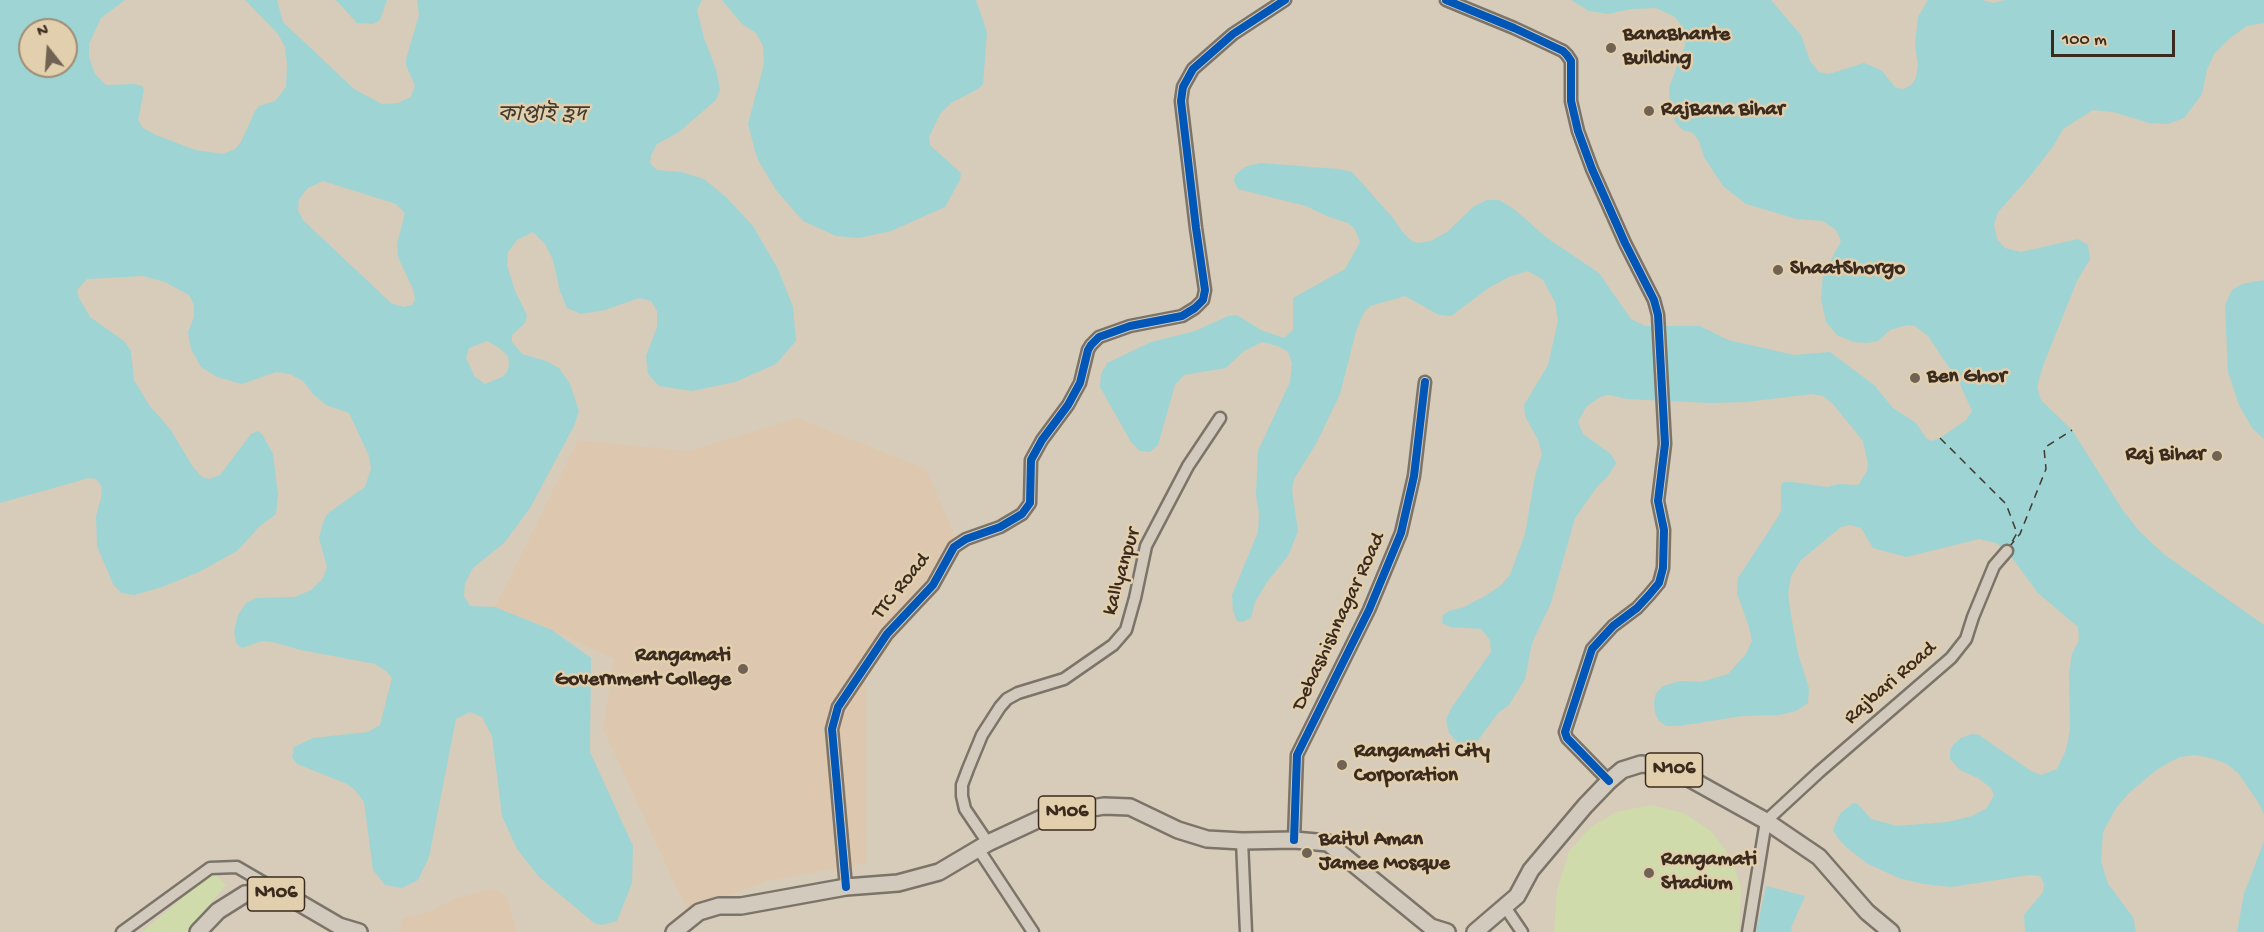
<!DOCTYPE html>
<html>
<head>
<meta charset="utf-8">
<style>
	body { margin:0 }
	#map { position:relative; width:2264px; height:932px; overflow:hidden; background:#d6ccb9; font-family:"Gochi Hand",sans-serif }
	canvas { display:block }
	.north { position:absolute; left:18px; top:18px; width:60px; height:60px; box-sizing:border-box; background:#e2cfad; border:2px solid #9f8d74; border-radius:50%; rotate:343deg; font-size:16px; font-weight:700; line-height:24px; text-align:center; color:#3b2a1e }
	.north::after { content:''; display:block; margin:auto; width:21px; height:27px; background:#716354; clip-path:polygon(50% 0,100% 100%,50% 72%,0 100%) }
	.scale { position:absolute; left:2051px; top:30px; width:124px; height:27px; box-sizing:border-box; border:3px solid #3b2a1e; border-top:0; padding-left:8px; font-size:18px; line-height:21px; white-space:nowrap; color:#3b2a1e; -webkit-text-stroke:4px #e2cfad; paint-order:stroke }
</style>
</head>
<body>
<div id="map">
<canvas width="2264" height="932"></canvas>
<div class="north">N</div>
<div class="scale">100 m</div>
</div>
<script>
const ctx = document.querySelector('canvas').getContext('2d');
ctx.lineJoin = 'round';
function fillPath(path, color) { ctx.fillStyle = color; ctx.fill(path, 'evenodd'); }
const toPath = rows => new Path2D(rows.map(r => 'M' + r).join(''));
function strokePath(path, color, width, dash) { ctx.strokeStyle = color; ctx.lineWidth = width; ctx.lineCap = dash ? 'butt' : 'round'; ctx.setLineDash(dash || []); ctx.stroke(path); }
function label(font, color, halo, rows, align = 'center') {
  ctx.font = font + ' "Gochi Hand","Noto Sans Bengali",sans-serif'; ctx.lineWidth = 5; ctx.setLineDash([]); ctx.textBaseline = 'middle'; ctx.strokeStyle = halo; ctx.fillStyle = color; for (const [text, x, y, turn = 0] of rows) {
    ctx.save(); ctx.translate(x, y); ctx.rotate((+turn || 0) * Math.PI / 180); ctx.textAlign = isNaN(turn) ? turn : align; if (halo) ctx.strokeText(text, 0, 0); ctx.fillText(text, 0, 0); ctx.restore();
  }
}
const built = toPath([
	[797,418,926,469,962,551,866,678,866,863,766,881,688,912,603,729,614,659,552,630,495,607,578,440,689,451],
	[493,889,507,896,516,932,399,932,403,918,428,912,456,898]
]);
const green = toPath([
	[1651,805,1684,813,1711,831,1731,857,1741,889,1739,932,1554,932,1557,891,1569,851,1590,828,1616,812],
	[213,872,226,885,187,932,142,932]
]);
const water = toPath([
	[0,0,125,0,101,18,89,44,89,57,95,74,106,85,134,84,142,86,144,90,138,120,143,128,156,135,195,150,223,154,235,149,241,142,255,111,259,106,275,101,286,87,287,65,285,47,278,34,245,0,277,0,283,22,354,89,382,104,398,103,411,97,415,86,406,65,406,59,419,15,417,0,702,0,697,10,704,38,716,69,720,90,716,100,679,132,657,144,651,155,650,163,657,170,681,172,704,179,726,197,753,226,778,269,793,307,796,341,776,364,735,382,692,391,659,386,648,374,646,356,657,327,657,311,651,301,639,298,605,310,581,314,567,308,560,291,553,260,545,244,533,232,517,240,508,252,507,265,515,291,527,315,525,323,512,335,512,342,522,354,546,361,559,368,570,384,579,411,574,426,530,508,505,542,473,568,465,583,464,596,470,606,495,607,552,630,591,658,590,752,633,846,632,883,617,921,602,925,594,923,539,877,517,849,502,816,492,736,482,717,470,712,456,719,429,857,418,880,402,888,385,885,373,870,364,802,355,790,347,784,297,764,292,757,294,747,313,738,368,732,380,725,392,678,386,671,375,664,301,650,272,642,262,641,242,648,236,643,234,632,238,615,246,603,256,598,295,597,311,590,323,578,327,567,319,538,323,523,327,514,365,487,371,468,369,456,349,413,326,405,313,394,303,381,290,374,276,372,242,384,217,377,201,367,191,349,188,332,194,317,194,305,189,295,165,282,143,276,87,279,77,290,79,298,90,317,124,341,131,351,134,380,149,405,170,429,193,467,202,477,209,479,220,475,251,434,258,431,262,434,273,454,278,495,276,514,260,526,237,551,199,572,162,587,134,595,121,593,113,584,97,546,96,516,101,498,102,487,96,479,89,478,0,503],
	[30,30,66,30,66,66,30,66],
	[323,181,396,204,405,213,397,244,398,257,413,289,415,299,412,305,404,307,391,303,303,220,298,210,299,199,308,188],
	[487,341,498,347,508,356,509,363,508,371,502,377,485,384,475,377,466,358,469,348],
	[336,0,387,0,380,20,373,24,357,23],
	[722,0,976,0,987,32,983,84,978,89,951,103,940,114,929,137,930,145,961,173,960,180,945,207,891,231,859,238,836,236,803,221,776,190,757,158,748,124,764,64,763,46,756,33,742,24],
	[1571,0,1771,0,1801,35,1810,61,1819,72,1829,74,1864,63,1881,70,1896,88,1904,89,1911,85,1916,78,1918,65,1915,44,1918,17,1928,0,1981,0,1994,3,2005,0,2264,0,2264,23,2247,26,2230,38,2214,54,2207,70,2202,94,2184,118,2168,124,2149,123,2113,112,2093,110,2063,129,2054,145,2031,175,1998,212,1994,225,1997,239,2005,248,2021,252,2078,239,2088,245,2090,259,2077,281,2043,366,2037,387,2041,400,2072,430,2122,509,2139,531,2165,555,2264,625,2264,815,2260,805,2239,774,2227,764,2211,758,2195,755,2180,757,2168,763,2155,771,2129,793,2116,808,2103,832,2101,861,2108,884,2133,917,2136,932,2025,932,2024,915,2043,892,2044,884,2040,876,2029,875,1951,887,1923,884,1899,878,1868,864,1846,847,1837,837,1833,830,1840,814,1853,803,1858,804,1871,819,1897,826,1947,822,1972,816,1987,808,1994,795,1991,788,1978,778,1960,770,1950,759,1950,750,1954,744,1961,738,1972,734,1979,735,2031,771,2041,775,2057,769,2066,750,2070,730,2069,673,2072,654,2079,640,2078,627,2038,593,2007,551,1996,543,1979,539,1906,557,1873,548,1861,528,1850,525,1841,527,1801,560,1791,576,1788,594,1791,615,1798,654,1809,688,1808,703,1796,711,1779,715,1742,716,1679,726,1666,726,1659,721,1655,713,1654,702,1656,693,1663,686,1680,681,1701,682,1728,674,1746,654,1752,641,1749,627,1737,593,1738,578,1778,517,1781,510,1781,485,1784,482,1792,482,1827,487,1839,484,1856,485,1859,484,1867,471,1868,464,1863,441,1833,404,1823,396,1812,394,1746,402,1710,403,1627,399,1609,395,1600,397,1586,407,1578,422,1583,434,1611,454,1616,463,1609,475,1597,487,1575,518,1551,603,1532,643,1525,679,1509,705,1498,713,1476,743,1461,746,1449,733,1446,719,1452,707,1491,652,1490,640,1481,629,1450,627,1442,623,1443,615,1449,611,1464,607,1485,596,1500,586,1510,575,1525,534,1535,476,1542,454,1538,440,1525,416,1524,405,1548,365,1558,321,1555,302,1543,280,1528,271,1511,276,1490,287,1451,316,1439,315,1405,296,1370,306,1363,314,1356,331,1340,394,1316,444,1294,479,1292,490,1298,531,1288,556,1267,582,1255,602,1251,618,1242,622,1237,621,1233,611,1232,595,1258,532,1259,513,1256,495,1258,451,1290,382,1292,363,1288,352,1278,346,1262,342,1244,351,1226,368,1184,375,1175,385,1158,445,1150,452,1140,451,1131,442,1100,387,1101,374,1107,363,1151,342,1195,331,1228,316,1237,315,1261,330,1284,338,1293,330,1293,298,1345,269,1360,242,1355,229,1348,223,1329,217,1306,206,1238,189,1234,181,1235,175,1245,167,1260,163,1339,169,1352,172,1393,218,1404,234,1412,241,1418,243,1431,241,1447,232,1473,207,1487,200,1499,200,1514,209,1547,238,1599,273,1631,319,1645,326,1700,326,1728,340,1794,355,1830,352,1874,385,1893,408,1916,423,1926,438,1931,441,1940,438,1966,420,1972,411,1960,384,1928,336,1915,326,1907,325,1890,330,1878,341,1867,343,1853,342,1837,335,1826,322,1821,299,1823,275,1841,241,1836,230,1823,221,1797,219,1746,204,1723,186,1704,157,1699,141,1693,133,1683,130,1676,123,1670,109,1669,88,1685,45,1684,29,1675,17,1656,8,1631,9,1608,14,1589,11],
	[2263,280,2264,281,2264,439,2252,428,2239,405,2228,372,2226,329,2225,305,2232,290,2242,284],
	[2264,841,2264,932,2237,932,2244,894],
	[1766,886,1805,896,1791,928,1792,932,1756,932]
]);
const ferry = toPath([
	[1940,438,2006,504,2017,533,2012,542],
	[2009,547,2020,534,2046,469,2044,448,2072,430]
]);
const minor = toPath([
	[1446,0,1514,28,1563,51,1567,55,1571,61,1571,101,1578,131,1592,169,1625,243,1654,300,1658,315,1665,444,1658,501,1664,530,1663,568,1659,583,1649,595,1637,608,1613,626,1592,649,1565,732,1567,738,1609,781],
	[1294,840,1297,755,1369,610,1401,533,1414,476,1425,382],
	[1242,841,1246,932],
	[988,843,965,809,962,796,962,785,968,769,982,735,1000,707,1007,699,1018,693,1064,679,1113,645,1126,630,1135,598,1146,546,1188,466,1220,418],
	[979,850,1033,932],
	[846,887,832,729,838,707,887,634,933,585,954,547,966,539,1000,527,1022,514,1030,503,1031,460,1042,440,1068,405,1080,383,1088,350,1091,345,1099,337,1130,326,1182,316,1195,308,1203,300,1205,290,1196,228,1181,101,1183,87,1193,69,1233,34,1285,0],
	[1505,907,1522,932],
	[122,932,210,868,237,867,280,892],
	[1748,932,1766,821,1819,772,1951,658,1966,639,1973,617,1994,566,2007,551]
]);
const highway = toPath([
	[198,932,218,911,245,894,262,892,286,895,339,926,359,932],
	[674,932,699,912,719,906,741,906,846,887,898,883,939,872,988,843,1046,816,1104,806,1130,807,1178,830,1207,839,1242,841,1294,840,1328,843,1431,927,1447,932],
	[1475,932,1517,896,1531,870,1585,806,1609,781,1622,770,1641,764,1667,766,1766,821,1819,857,1867,912,1891,932]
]);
const cycleway = toPath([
	[1446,0,1514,28,1563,51,1567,55,1571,61,1571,101,1578,131,1592,169,1625,243,1654,300,1658,315,1665,444,1658,501,1664,530,1663,568,1659,583,1649,595,1637,608,1613,626,1592,649,1565,732,1567,738,1609,781],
	[1294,840,1297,755,1369,610,1401,533,1414,476,1425,382],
	[846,887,832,729,838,707,887,634,933,585,954,547,966,539,1000,527,1022,514,1030,503,1031,460,1042,440,1068,405,1080,383,1088,350,1091,345,1099,337,1130,326,1182,316,1195,308,1203,300,1205,290,1196,228,1181,101,1183,87,1193,69,1233,34,1285,0]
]);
const markers = [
	[1611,48,6,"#716354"],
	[1649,111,6,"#716354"],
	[1778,270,6,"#716354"],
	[1915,378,6,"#716354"],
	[2217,456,6,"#716354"],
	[743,669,6,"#716354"],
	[1342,765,6,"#716354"],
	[1307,853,6,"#716354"],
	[1649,873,6,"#716354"]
];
const shields = [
	[1674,770,57],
	[1067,813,57],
	[276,894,57]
];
const shieldNames = [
	["N106",1674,770],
	["N106",1067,813],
	["N106",276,894]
];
const poiNames = [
	["BanaBhante",1623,36],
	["Building",1623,60],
	["RajBana Bihar",1661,111],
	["ShaatShorgo",1790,270],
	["Ben Ghor",1927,378],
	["Raj Bihar",2205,456,"right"],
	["Rangamati",731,657,"right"],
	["Government College",731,681,"right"],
	["Rangamati City",1354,753],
	["Corporation",1354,777],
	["Baitul Aman",1319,841],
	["Jamee Mosque",1319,865],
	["Rangamati",1661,861],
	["Stadium",1661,885]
];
const streetNames = [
	["kallyanpur",1123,572,-74],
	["TTC Road",902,587,-51],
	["Debashishnagar Road",1340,622,-65],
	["Rajbari Road",1891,684,-41]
];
const waterNames = [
	["কাপ্তাই হ্রদ",542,117]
];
fillPath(built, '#ddc8af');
fillPath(green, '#cfdbab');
fillPath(water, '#9ed4d4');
strokePath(ferry, '#423b31', 1.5, [8, 6]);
strokePath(minor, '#7c7469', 15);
strokePath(highway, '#7c7469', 20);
strokePath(minor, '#d2cabd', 10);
strokePath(highway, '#d2cabd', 15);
strokePath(cycleway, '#0057b8', 8);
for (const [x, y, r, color] of markers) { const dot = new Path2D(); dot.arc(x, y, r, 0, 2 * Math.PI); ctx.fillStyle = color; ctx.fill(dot); strokePath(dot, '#e2cfad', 2); }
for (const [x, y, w] of shields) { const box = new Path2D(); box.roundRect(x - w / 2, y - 17, w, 34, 4.5); ctx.fillStyle = '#e2cfad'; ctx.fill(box); strokePath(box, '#3b2a1e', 1.5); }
label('bold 20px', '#3b2a1e', null, shieldNames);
label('bold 21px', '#3b2a1e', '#e2cfad', poiNames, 'left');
label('21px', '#3b2a1e', '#e2cfad', streetNames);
label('italic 22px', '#423b31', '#e2cfad', waterNames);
</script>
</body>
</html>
